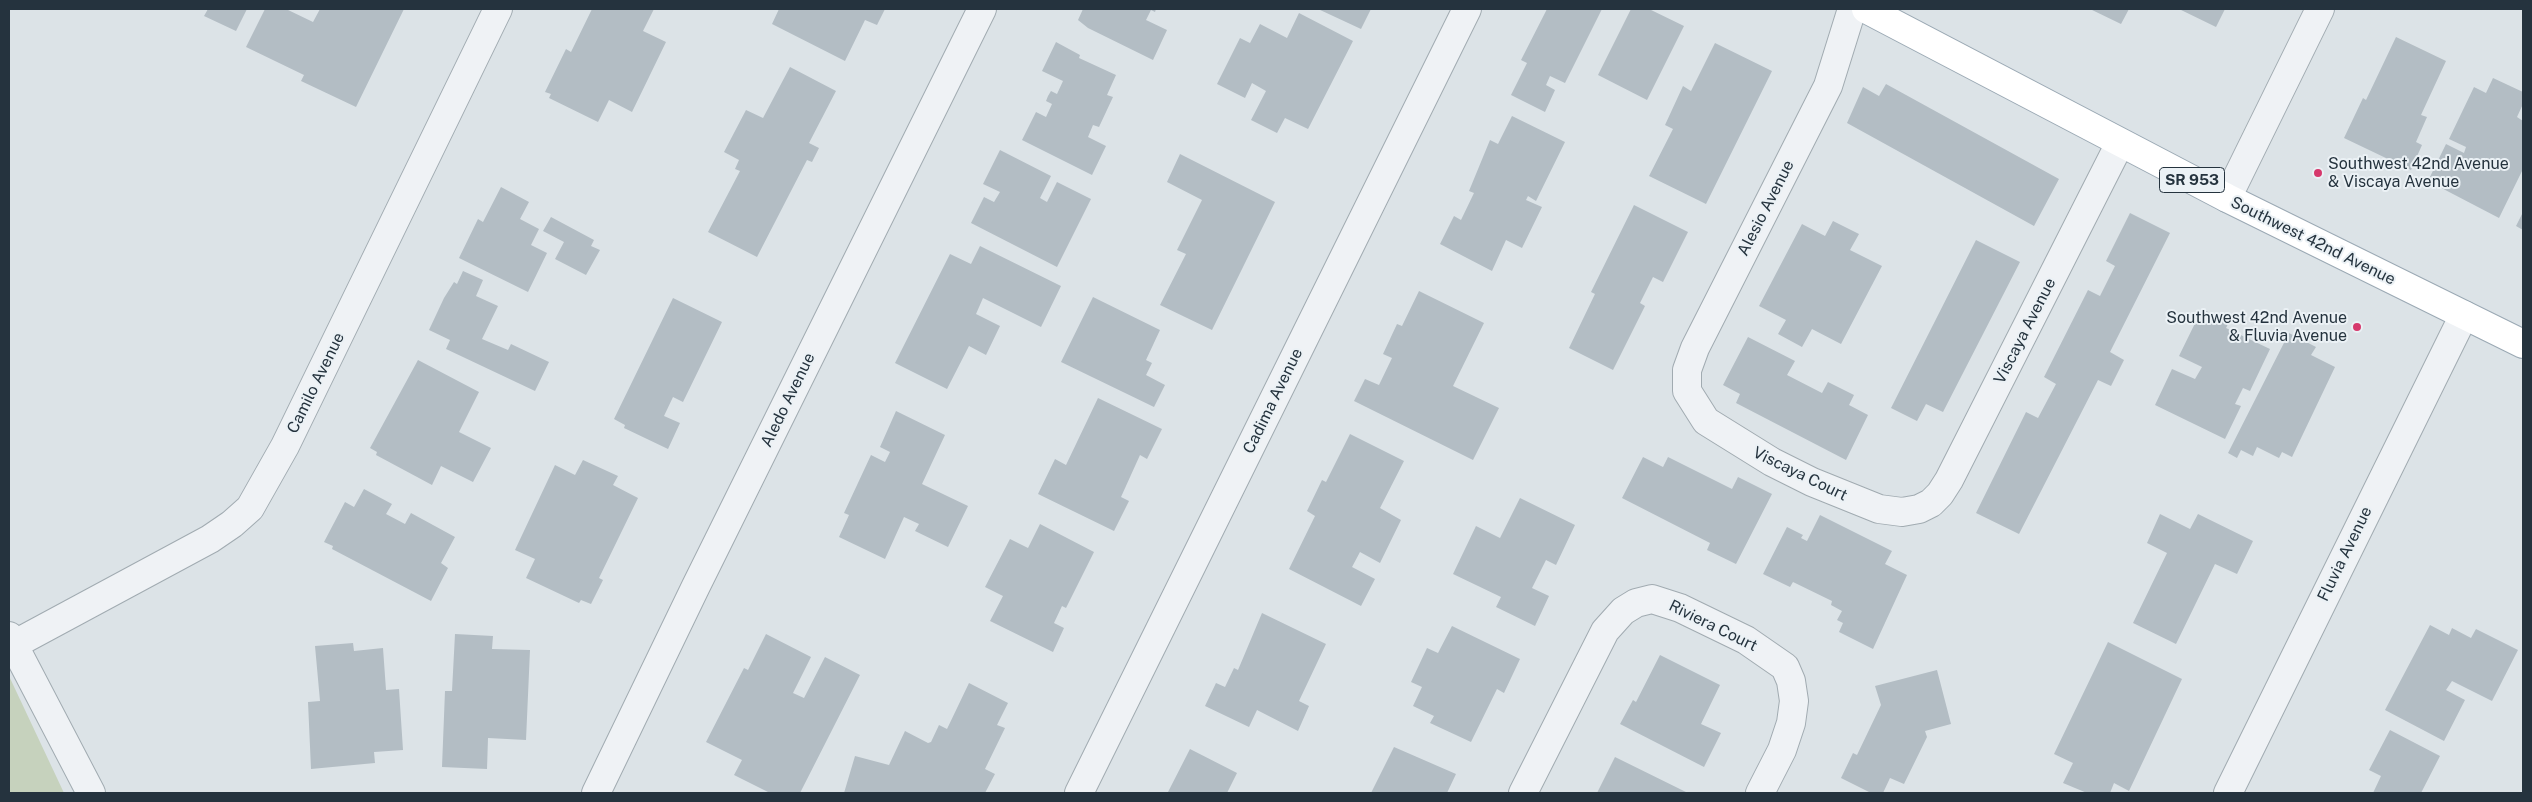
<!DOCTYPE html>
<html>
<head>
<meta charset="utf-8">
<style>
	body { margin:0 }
	#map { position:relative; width:2532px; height:802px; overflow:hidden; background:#dce3e7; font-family:"Public Sans",sans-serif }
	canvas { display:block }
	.frame { position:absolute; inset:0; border:10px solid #25333e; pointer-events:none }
</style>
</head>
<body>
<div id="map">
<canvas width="2532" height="802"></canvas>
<div class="frame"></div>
</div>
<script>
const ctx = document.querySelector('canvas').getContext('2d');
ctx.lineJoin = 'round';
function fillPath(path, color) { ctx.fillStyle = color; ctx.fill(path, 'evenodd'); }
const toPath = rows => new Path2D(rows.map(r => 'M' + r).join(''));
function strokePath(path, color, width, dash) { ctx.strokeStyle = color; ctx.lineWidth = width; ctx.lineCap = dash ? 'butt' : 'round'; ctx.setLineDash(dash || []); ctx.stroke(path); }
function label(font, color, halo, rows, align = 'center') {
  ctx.font = font + ' "Public Sans",sans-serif'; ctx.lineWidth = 4; ctx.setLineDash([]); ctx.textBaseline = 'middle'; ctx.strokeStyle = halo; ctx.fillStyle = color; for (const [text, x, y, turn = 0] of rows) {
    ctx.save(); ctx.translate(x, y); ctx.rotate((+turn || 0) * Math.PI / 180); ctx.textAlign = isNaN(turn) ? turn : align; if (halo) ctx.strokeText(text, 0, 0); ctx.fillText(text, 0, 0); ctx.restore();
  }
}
const green = toPath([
	[9,676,64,793,9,793]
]);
const building = toPath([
	[208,9,247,9,236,31,204,16],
	[265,9,286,9,313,22,320,9,404,9,356,107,301,81,304,75,246,47],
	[592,9,654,9,643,31,666,42,632,112,609,100,598,122,549,98,551,94,545,92,566,49,571,52],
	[779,9,885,9,877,25,865,20,845,61,772,24],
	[1083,9,1156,9,1155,12,1151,10,1146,20,1167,30,1153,60,1088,28,1078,20],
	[1318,9,1371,9,1361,29],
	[1547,9,1602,9,1565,83,1550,76,1546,85,1555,90,1545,112,1511,95,1527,63,1521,60],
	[1631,9,1649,9,1684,26,1647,100,1598,75],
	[2090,9,2129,9,2121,24],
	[2179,9,2225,9,2216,27],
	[1299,13,1353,41,1308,129,1285,118,1277,133,1251,120,1266,91,1252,83,1245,98,1217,84,1240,38,1250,43,1260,24,1287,38],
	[2396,37,2446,61,2421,115,2427,117,2416,142,2422,145,2411,170,2344,138,2363,98,2366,100],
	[1056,42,1080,55,1079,58,1116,75,1107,95,1113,97,1099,127,1093,125,1088,137,1106,146,1092,175,1022,140,1036,112,1046,117,1052,104,1046,101,1048,96,1051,91,1057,94,1063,81,1042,71],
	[1715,43,1772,71,1706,204,1649,176,1673,129,1665,125,1683,86,1691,91],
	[790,67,836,91,809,143,819,148,812,162,807,160,757,257,708,232,740,171,735,169,739,160,724,152,746,110,763,118],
	[2493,78,2523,92,2523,104,2517,117,2523,121,2523,169,2499,218,2428,181,2446,144,2464,153,2466,147,2449,139,2474,87,2486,93],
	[1886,84,2059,179,2034,226,1847,123,1863,87,1879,96],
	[1512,116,1565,142,1536,201,1528,196,1526,200,1542,207,1522,248,1506,240,1492,271,1440,244,1454,216,1461,220,1474,193,1469,191,1490,140,1498,144],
	[1000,150,1051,176,1040,198,1047,202,1057,182,1091,199,1057,267,971,223,984,197,994,202,1000,192,983,184],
	[1180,154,1275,202,1212,330,1160,305,1186,254,1177,250,1202,200,1167,182],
	[501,187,529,202,520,219,539,229,531,245,547,253,528,292,459,258,478,219,483,222],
	[1634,205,1688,232,1663,282,1653,277,1640,303,1645,306,1613,370,1569,348,1595,294,1591,292],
	[2523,212,2523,230,2516,226],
	[2130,213,2170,233,2110,352,2124,360,2111,386,2098,380,2019,534,1976,513,2026,412,2038,418,2056,384,2044,377,2088,290,2100,296,2115,266,2106,261],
	[551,217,594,240,591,246,600,250,586,275,555,259,564,242,543,231],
	[1833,221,1859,234,1850,250,1882,266,1841,344,1812,329,1802,347,1778,334,1786,320,1759,306,1802,224,1825,236],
	[1976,240,2020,262,1943,412,1926,404,1917,421,1891,408],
	[980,246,1061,286,1041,327,983,298,976,314,1000,326,986,355,969,346,947,389,895,363,950,254,971,264],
	[463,271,483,280,476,296,498,306,482,339,508,350,511,344,549,362,535,391,446,349,450,340,429,330,444,298,454,282,457,284],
	[1419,291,1484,323,1453,386,1499,408,1473,460,1354,401,1365,379,1379,385,1392,358,1383,354,1397,324,1402,326],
	[1093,297,1160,330,1146,360,1152,363,1146,375,1165,385,1154,407,1061,362],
	[673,298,722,322,683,402,673,397,664,416,680,423,668,449,624,428,625,425,614,419],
	[2202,309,2229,322,2226,328,2270,349,2250,391,2243,388,2235,404,2241,406,2225,439,2155,405,2172,369,2195,379,2202,367,2179,356],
	[2289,333,2316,347,2311,355,2335,367,2292,457,2282,452,2279,458,2257,447,2253,456,2241,450,2237,458,2228,453],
	[1748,337,1795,361,1787,375,1822,393,1828,382,1854,395,1849,405,1868,415,1846,460,1736,403,1740,394,1723,385],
	[418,360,479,392,459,432,491,448,473,482,441,466,432,485,376,455,377,452,370,448],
	[1098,398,1162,429,1147,459,1140,455,1121,497,1129,501,1114,531,1038,494,1055,459,1066,465],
	[896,411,945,435,922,484,968,506,948,547,915,531,919,524,904,517,885,559,839,537,849,515,844,513,871,455,885,462,890,452,880,447],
	[1350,434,1404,461,1380,508,1401,520,1380,563,1360,552,1352,567,1375,579,1361,606,1289,569,1315,516,1307,511,1322,480,1326,482],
	[1643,457,1663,467,1668,457,1732,489,1738,477,1772,494,1736,564,1707,550,1710,543,1622,498],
	[583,460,618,476,613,485,638,498,599,578,603,580,591,604,581,600,579,603,526,578,535,559,515,550,555,465,575,475],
	[364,489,392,504,386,514,405,524,411,513,455,537,441,563,448,568,431,601,332,549,333,546,324,542,345,502,354,507],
	[1520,498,1575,525,1556,565,1546,560,1532,588,1549,596,1535,626,1496,607,1501,597,1453,574,1476,526,1500,538],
	[2160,514,2190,529,2198,514,2253,541,2237,574,2215,564,2176,644,2133,623,2167,553,2147,543],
	[1820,515,1892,551,1885,564,1907,575,1873,649,1839,632,1843,623,1837,620,1842,611,1831,605,1832,601,1793,582,1790,587,1763,574,1787,527,1803,535,1801,538,1807,541],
	[1040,524,1094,552,1066,608,1062,606,1054,623,1064,628,1053,652,990,621,1003,596,985,587,1010,539,1028,548],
	[1262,613,1326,644,1299,701,1309,706,1298,731,1257,710,1249,727,1205,706,1216,683,1225,687,1234,668,1238,670],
	[2430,625,2449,635,2452,628,2471,638,2476,629,2518,650,2492,701,2452,681,2446,690,2465,700,2444,741,2385,710],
	[1452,626,1520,659,1504,693,1497,689,1471,742,1430,723,1434,716,1413,706,1422,687,1411,682,1427,648,1438,653],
	[455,634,493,636,492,649,530,650,526,740,488,738,487,769,442,767,445,691,452,691],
	[766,634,811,657,793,693,804,698,825,657,860,675,800,793,770,793,734,775,742,760,706,742,744,668,748,670],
	[2108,642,2182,679,2129,791,2114,783,2110,793,2087,793,2063,783,2073,763,2054,754],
	[353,643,354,651,383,648,386,690,399,689,403,750,374,752,375,763,311,769,308,702,320,701,315,646],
	[1660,655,1720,685,1701,724,1721,733,1704,767,1620,724,1633,700,1636,702],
	[1937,670,1951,724,1925,731,1927,737,1904,784,1890,778,1883,793,1871,793,1841,778,1853,753,1857,755,1881,705,1875,686],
	[969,683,1008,703,997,725,1005,728,985,769,995,774,985,793,844,793,855,756,889,765,905,731,928,743,931,742,939,725,947,729],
	[2390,730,2440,756,2421,793,2373,793,2381,776,2369,770],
	[1394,747,1456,774,1447,793,1371,793],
	[1190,749,1237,773,1227,793,1168,792],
	[1615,757,1688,793,1597,793]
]);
const minor = toPath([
	[1852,9,1828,86,1695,348,1687,370,1687,391,1706,421,1772,462,1812,482,1879,509,1902,512,1919,509,1931,503,1940,494,1949,480,2120,143],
	[2227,198,2320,9],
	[13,645,210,539,232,524,250,508,285,446,498,9],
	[596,793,696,586,982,9],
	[1079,793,1467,9],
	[1523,793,1605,631,1623,611,1636,603,1652,599,1680,608,1746,640,1785,667,1791,681,1794,701,1791,723,1782,750,1760,793],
	[2228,793,2464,315]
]);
const tertiary = toPath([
	[9,636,91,793]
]);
const primary = toPath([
	[1866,9,2227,198,2523,344]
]);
const markers = [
	[2318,173,5,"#d6386c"],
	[2357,327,5,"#d6386c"]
];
const shields = [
	[2192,180,65]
];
const shieldNames = [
	["SR 953",2192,180]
];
const poiNames = [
	["Southwest 42nd Avenue",2328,164],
	["& Viscaya Avenue",2328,182],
	["Southwest 42nd Avenue",2347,318,"right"],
	["& Fluvia Avenue",2347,336,"right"]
];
const streetNames = [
	["Alesio Avenue",1766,208,-63],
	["Southwest 42nd Avenue",2313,241,26],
	["Viscaya Avenue",2025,331,-63],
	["Camilo Avenue",316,383,-64],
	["Aledo Avenue",788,400,-64],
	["Cadima Avenue",1273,401,-64],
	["Viscaya Court",1800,474,26],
	["Fluvia Avenue",2345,554,-64],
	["Riviera Court",1713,626,26]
];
fillPath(green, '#c6d2bd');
fillPath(building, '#b3bdc4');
strokePath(minor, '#a1abb1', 30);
strokePath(tertiary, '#a1abb1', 30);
strokePath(primary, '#9ba9b4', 30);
strokePath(minor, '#eff2f5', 28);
strokePath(tertiary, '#eff2f5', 28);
strokePath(primary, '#fff', 28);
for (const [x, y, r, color] of markers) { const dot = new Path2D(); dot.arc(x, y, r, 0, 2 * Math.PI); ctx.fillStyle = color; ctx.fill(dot); strokePath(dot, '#ebf1f5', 2); }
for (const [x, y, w] of shields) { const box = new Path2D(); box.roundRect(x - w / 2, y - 12.5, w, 25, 4); ctx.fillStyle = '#ebf1f5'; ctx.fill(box); strokePath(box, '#25333e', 1); }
label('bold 15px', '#25333e', null, shieldNames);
label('16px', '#25333e', '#ebf1f5', poiNames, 'left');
label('16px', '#25333e', '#ebf1f5', streetNames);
</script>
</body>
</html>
